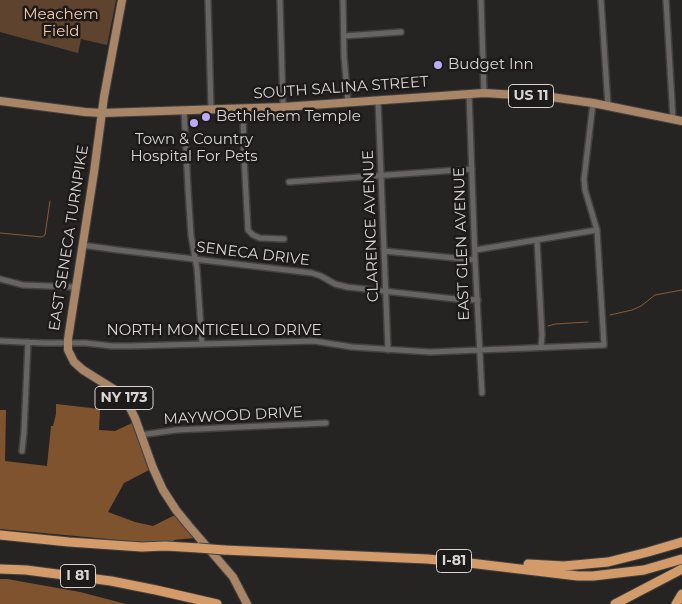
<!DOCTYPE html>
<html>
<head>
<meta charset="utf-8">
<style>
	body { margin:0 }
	canvas { display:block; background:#262422 }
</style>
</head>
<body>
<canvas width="682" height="604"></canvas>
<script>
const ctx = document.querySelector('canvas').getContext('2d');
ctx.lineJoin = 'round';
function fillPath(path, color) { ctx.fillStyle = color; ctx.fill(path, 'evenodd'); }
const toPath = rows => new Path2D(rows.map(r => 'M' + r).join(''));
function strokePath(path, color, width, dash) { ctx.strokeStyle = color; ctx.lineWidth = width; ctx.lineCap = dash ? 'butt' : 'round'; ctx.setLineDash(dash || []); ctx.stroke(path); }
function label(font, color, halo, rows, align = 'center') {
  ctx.font = font + ' Montserrat,sans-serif'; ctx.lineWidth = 5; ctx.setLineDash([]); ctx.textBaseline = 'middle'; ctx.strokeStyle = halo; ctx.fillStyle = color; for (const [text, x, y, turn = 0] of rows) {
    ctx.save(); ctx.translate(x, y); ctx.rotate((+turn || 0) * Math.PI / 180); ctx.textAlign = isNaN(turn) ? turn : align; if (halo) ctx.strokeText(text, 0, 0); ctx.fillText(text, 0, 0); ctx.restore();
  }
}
const green = toPath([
	[0,0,116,0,107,45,81,39,78,53,0,32]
]);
const forest = toPath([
	[56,404,100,409,99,430,115,431,132,423,149,470,124,483,108,512,135,522,153,526,175,515,195,538,174,540,173,545,0,529,0,410,6,410,5,461,47,466,51,426,53,426,56,414],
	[0,579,7,579,80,592,126,604,0,604]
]);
const stream = toPath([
	[0,233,42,237,45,235,50,201],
	[610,315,632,310,641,306,655,295,682,290],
	[548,326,555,324,588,322]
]);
const street = toPath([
	[208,0,211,109],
	[280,0,283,107],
	[343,0,344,56,348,103],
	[481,0,484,93],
	[601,0,608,106],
	[666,0,673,119],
	[344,36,401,32],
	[469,93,475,260,482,393],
	[378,100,388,350],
	[243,108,244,157,248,230,253,235,260,238,284,239],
	[184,110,188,189,191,235,197,269,202,344],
	[289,182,472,169],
	[537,240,542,335,541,347],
	[82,245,118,250,312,273,321,276,335,284,347,287,456,299,478,300],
	[475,250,597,230],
	[384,251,475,260],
	[0,279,23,285,75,287],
	[0,341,44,343,86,343,112,346,131,346,314,341,352,347,430,352,604,345,597,230,585,190,584,179,593,103],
	[140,435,176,430,326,423],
	[22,451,24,432,28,342]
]);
const primary = toPath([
	[122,0,104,97,94,172,68,339,68,350,74,362,83,370,115,390,124,398,129,406,135,418,153,468,163,490,176,510,189,526,233,577,247,604],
	[0,101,85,112,102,113,283,107,484,93,551,97,593,103,682,121]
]);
const highway = toPath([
	[0,535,69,542,142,547,165,546,199,548],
	[224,550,427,559,461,562,578,576,593,576,644,570,682,559],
	[528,564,564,566,608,562,648,552,682,542],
	[0,569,26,570,111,581,156,590,217,604],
	[615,604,682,569],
	[676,604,682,594]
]);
const highwayBridge = toPath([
	[199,548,224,550]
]);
const markers = [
	[438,65,5,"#bbaaf6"],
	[206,117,5,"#bbaaf6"],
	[194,123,5,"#bbaaf6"]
];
const shields = [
	[531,96,45],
	[124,398,58],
	[454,561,35],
	[78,576,35]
];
const shieldNames = [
	["US 11",531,96],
	["NY 173",124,398],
	["I-81",454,561],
	["I 81",78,576]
];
const parkNames = [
	["Meachem",61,15],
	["Field",61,32]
];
const poiNames = [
	["Budget Inn",448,65],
	["Bethlehem Temple",216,117],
	["Town & Country",194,140,"center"],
	["Hospital For Pets",194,157,"center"]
];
const streetNames = [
	["SOUTH SALINA STREET",341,88,-4],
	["CLARENCE AVENUE",371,226,-92],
	["EAST SENECA TURNPIKE",69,238,-81],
	["EAST GLEN AVENUE",462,244,-92],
	["SENECA DRIVE",253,254,7],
	["NORTH MONTICELLO DRIVE",214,331],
	["MAYWOOD DRIVE",233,416,-3]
];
fillPath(green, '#5e442e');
fillPath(forest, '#7e532e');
strokePath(stream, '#875c36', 1);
strokePath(street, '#434140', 8);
strokePath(primary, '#434140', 10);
strokePath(highway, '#434140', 11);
strokePath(street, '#676462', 5);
strokePath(primary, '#a88567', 8);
strokePath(highway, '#d49b6a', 9);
strokePath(highwayBridge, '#434140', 11, []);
strokePath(highwayBridge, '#d49b6a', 9);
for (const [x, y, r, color] of markers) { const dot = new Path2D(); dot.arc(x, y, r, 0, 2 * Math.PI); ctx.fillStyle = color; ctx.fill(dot); strokePath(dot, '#1d1a19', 2); }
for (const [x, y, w] of shields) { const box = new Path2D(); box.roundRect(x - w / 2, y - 11.5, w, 23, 4); ctx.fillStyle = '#1d1a19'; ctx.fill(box); strokePath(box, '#d8d6d5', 1); }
label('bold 14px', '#d8d6d5', null, shieldNames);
label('15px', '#f6cdab', '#1d1a19', parkNames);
label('15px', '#d8d6d5', '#1d1a19', poiNames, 'left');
label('15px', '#d8d6d5', '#1d1a19', streetNames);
</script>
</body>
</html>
